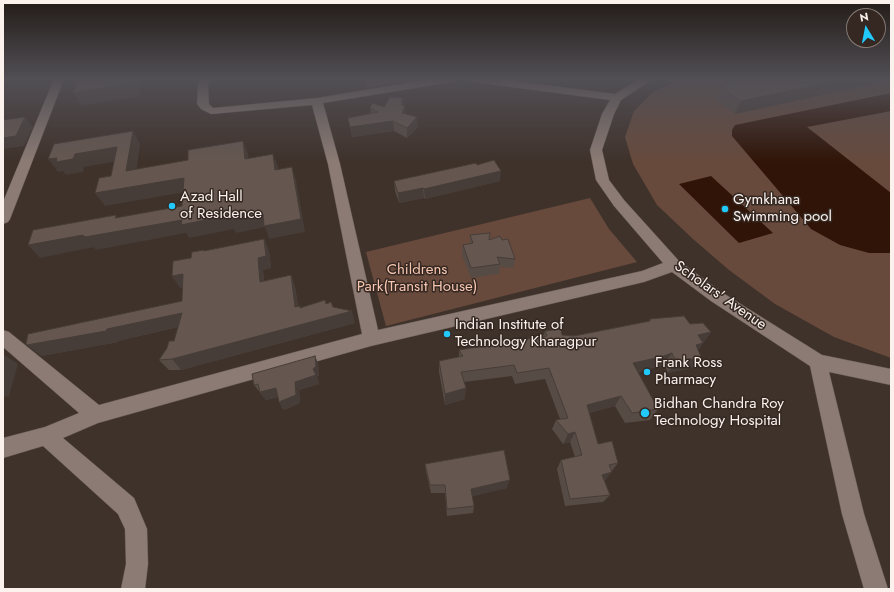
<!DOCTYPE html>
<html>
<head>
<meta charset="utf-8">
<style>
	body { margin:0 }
	#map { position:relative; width:894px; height:592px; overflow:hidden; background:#3f322b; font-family:Jost,sans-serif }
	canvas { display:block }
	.frame { position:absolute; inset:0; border:4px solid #fbf2ee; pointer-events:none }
	.north { position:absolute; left:846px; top:8px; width:40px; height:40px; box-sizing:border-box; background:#352822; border:1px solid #847974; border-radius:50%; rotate:350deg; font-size:11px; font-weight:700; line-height:16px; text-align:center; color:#fbf2ee }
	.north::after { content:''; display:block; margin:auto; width:14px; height:18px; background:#21c9fd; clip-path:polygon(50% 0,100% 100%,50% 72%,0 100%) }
</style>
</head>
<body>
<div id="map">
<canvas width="894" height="592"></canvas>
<div class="frame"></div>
<div class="north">N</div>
</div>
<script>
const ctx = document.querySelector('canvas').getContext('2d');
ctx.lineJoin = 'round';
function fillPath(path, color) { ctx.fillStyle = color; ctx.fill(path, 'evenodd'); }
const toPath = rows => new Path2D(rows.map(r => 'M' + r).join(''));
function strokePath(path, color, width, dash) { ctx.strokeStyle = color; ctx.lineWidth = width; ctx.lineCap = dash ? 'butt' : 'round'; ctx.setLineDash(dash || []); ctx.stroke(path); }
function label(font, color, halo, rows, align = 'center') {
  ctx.font = font + ' Jost,sans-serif'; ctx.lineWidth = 3; ctx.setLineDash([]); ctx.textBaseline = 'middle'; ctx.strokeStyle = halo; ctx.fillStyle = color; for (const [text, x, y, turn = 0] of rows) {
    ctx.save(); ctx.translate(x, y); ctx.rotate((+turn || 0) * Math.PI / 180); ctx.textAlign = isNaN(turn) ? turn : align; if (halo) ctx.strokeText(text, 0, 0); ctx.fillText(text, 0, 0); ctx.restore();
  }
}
const green = toPath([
	[363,79,417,79,366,88],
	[682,79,891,79,891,358,834,337,775,304,729,270,693,239,657,205,633,164,625,137,634,111,653,92],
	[590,198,609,229,637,262,386,326,366,252]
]);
const water = toPath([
	[891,93,891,111,807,127,891,193,891,253,869,253,840,245,811,229,732,136,732,130,735,125],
	[711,176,773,233,739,243,679,184]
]);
const minor = toPath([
	[54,79,64,79,10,219,8,222,3,224,3,202,54,79],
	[201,79,212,79,208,84,209,104,213,108,317,98,431,79,457,79,452,82,323,103,340,164,378,330,642,271,663,263,614,206,596,180,590,150,602,114,610,100,473,82,468,79,499,79,615,94,640,79,653,79,621,100,614,114,602,150,609,180,624,200,679,261,723,293,822,355,891,369,891,385,829,372,864,514,888,589,864,589,842,514,810,366,711,301,672,272,644,282,371,346,98,423,63,438,134,498,147,529,148,564,145,589,121,589,126,564,125,529,118,514,43,446,3,458,3,438,45,427,79,413,3,347,3,330,9,332,99,405,362,334,328,164,312,105,211,114,201,109,197,104,198,84,201,79]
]);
const wall = toPath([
	[891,79,891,80,735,114,716,100,722,88],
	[403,105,406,114,418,127,407,138,394,131,352,137,348,118,371,114,370,108],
	[477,165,500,181,425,199,424,198,399,203,395,191,394,181],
	[490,233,490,240,515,259,513,268,500,267,499,274,471,278,462,255,463,245,470,244,470,235],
	[264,239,269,251,271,268,263,270,264,281,291,275,295,287,298,306,300,308,326,304,333,307,355,323,181,370,169,370,159,360,174,341,178,327,118,341,118,342,41,356,182,301,183,287,180,288,191,258,205,251],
	[650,319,690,324,711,332,698,350,701,357,692,368,668,373,664,364,653,368,638,372,658,409,650,420,625,423,615,406,589,413,598,444,618,463,605,480,604,480,610,495,603,502,565,506,557,469,561,460,575,457,570,442,563,444,552,429,556,420,560,419,545,379,515,384,512,376,464,382,465,399,445,405,439,372,439,361,459,357,459,350,543,336,545,331,562,335,574,336,648,322],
	[315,356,318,364,319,375,317,377,319,384,299,390,300,403,284,410,279,402,278,397,266,400,254,385],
	[425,464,507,488,472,496,474,506,473,513,447,516,445,493,431,493,426,472]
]);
const shadedWall = toPath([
	[133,79,141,79,139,96,81,106,73,93],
	[846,79,891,79,891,80,735,114,741,101],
	[403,98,403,110,405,105,406,115,403,122,401,102],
	[25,117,33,127,24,146,3,149,3,138],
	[417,117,418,127,407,138,407,128],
	[393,121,394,131,352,137,350,127],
	[133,131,140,144,135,184,126,171],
	[243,141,248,154,250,172,245,159],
	[117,147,125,160,84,167,83,172,66,175,63,171,58,172,48,159,75,154],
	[273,154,278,167,280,183,275,170],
	[292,167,296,180,305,232,269,239,265,227,236,233,234,229,189,238,186,233,96,250,85,237,115,218,116,215,125,228,182,220,230,215],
	[501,171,500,181,425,199,424,189],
	[184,178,191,191,105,206,95,193],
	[423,188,424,198,399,203,398,193],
	[83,235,94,247,40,258,28,245],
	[264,239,269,251,271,268,263,270,265,294,260,282,258,258],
	[183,274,191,286,180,288,172,276],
	[291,275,295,287,300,319,295,307],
	[352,311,355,323,181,370,172,359],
	[182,313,190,324,118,341,118,342,41,356,27,345,107,329],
	[711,332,694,355,687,356,698,335],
	[672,353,664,364,653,368,627,374,633,363],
	[3,354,18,364,9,396,3,397],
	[315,356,318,364,319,375,317,377,319,384,299,390,300,403,284,410,279,402,295,382,313,369],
	[701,357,692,368,668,373,676,362],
	[276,388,280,396,266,400,260,392],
	[466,388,465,399,445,405,445,394],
	[621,396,615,406,581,415,587,405],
	[575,432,570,442,563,444,568,434],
	[612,472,605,480,595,483,602,475],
	[510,480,507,488,470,497,471,489]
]);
const building = toPath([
	[78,79,133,79,132,83,73,93,78,79],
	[730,79,846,79,741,101,722,88,730,79],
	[390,97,403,98,401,102,403,102,401,105,405,105,402,113,417,117,407,128,393,121,350,127,348,118,378,112,370,108,372,103,384,107,390,97],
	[25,117,16,136,3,138,3,120,25,117],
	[133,131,126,171,188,160,188,150,243,141,245,159,273,154,275,170,292,167,301,219,264,226,263,214,230,220,230,215,181,225,182,220,85,237,83,235,28,245,33,230,116,215,115,218,182,206,184,178,95,193,99,178,111,176,117,147,75,154,73,159,56,162,57,158,48,159,54,144,133,131],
	[494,160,501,171,424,189,423,188,398,193,394,181,476,163,477,165,494,160],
	[490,233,489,240,500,236,502,240,508,239,515,259,497,257,500,264,471,268,463,245,473,243,470,235,490,233],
	[264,239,266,256,258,258,260,282,291,275,295,307,300,306,300,308,325,300,326,304,331,302,333,307,352,311,172,359,159,360,167,348,169,341,174,341,182,313,107,329,106,331,27,345,26,344,28,334,182,301,183,274,172,276,173,261,191,258,192,252,204,250,204,251,264,239],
	[684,316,690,324,703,323,711,332,698,335,703,343,696,345,701,357,676,362,672,353,661,357,633,363,658,409,632,413,621,396,587,405,598,444,612,441,618,463,609,465,612,472,602,475,610,495,570,499,561,460,582,455,575,432,568,434,556,420,568,418,549,368,517,373,514,365,461,372,466,388,445,394,439,361,463,356,459,350,547,336,545,331,561,329,562,335,574,336,650,321,650,319,684,316],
	[315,356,316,366,313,369,316,375,295,382,296,395,279,402,276,388,260,392,258,384,254,385,252,374,315,356],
	[504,450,510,480,471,489,474,506,447,509,445,485,430,485,425,464,504,450]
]);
const markers = [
	[172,206,4,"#21c9fd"],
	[725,209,4,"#21c9fd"],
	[447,334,4,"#21c9fd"],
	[647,372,4,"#21c9fd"],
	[645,413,5,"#21c9fd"]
];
const poiNames = [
	["Azad Hall",180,197],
	["of Residence",180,214],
	["Gymkhana",733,200],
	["Swimming pool",733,217],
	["Indian Institute of",455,325],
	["Technology Kharagpur",455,342],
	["Frank Ross",655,363],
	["Pharmacy",655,380],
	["Bidhan Chandra Roy",654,404],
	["Technology Hospital",654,421]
];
const parkNames = [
	["Childrens",417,270],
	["Park(Transit House)",417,287]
];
const streetNames = [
	["Scholars' Avenue",720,296,35]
];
fillPath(green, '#674a3c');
fillPath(water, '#301407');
strokePath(minor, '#5d514d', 1);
fillPath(minor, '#8b7b74');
fillPath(wall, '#574b45');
fillPath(shadedWall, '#473d38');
fillPath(building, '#655750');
strokePath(building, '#473d38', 1);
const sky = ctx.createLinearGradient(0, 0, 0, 162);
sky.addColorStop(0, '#231c18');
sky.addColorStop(0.49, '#524f55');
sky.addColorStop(1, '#524f5500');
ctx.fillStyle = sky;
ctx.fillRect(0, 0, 894, 162);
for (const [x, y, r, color] of markers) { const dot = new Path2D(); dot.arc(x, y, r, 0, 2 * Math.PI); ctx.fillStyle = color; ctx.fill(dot); strokePath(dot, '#352822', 1.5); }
label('15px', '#fbf2ee', '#352822', poiNames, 'left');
label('15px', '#f7c6b0', '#352822', parkNames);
label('15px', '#fbf2ee', '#352822', streetNames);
</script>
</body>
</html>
